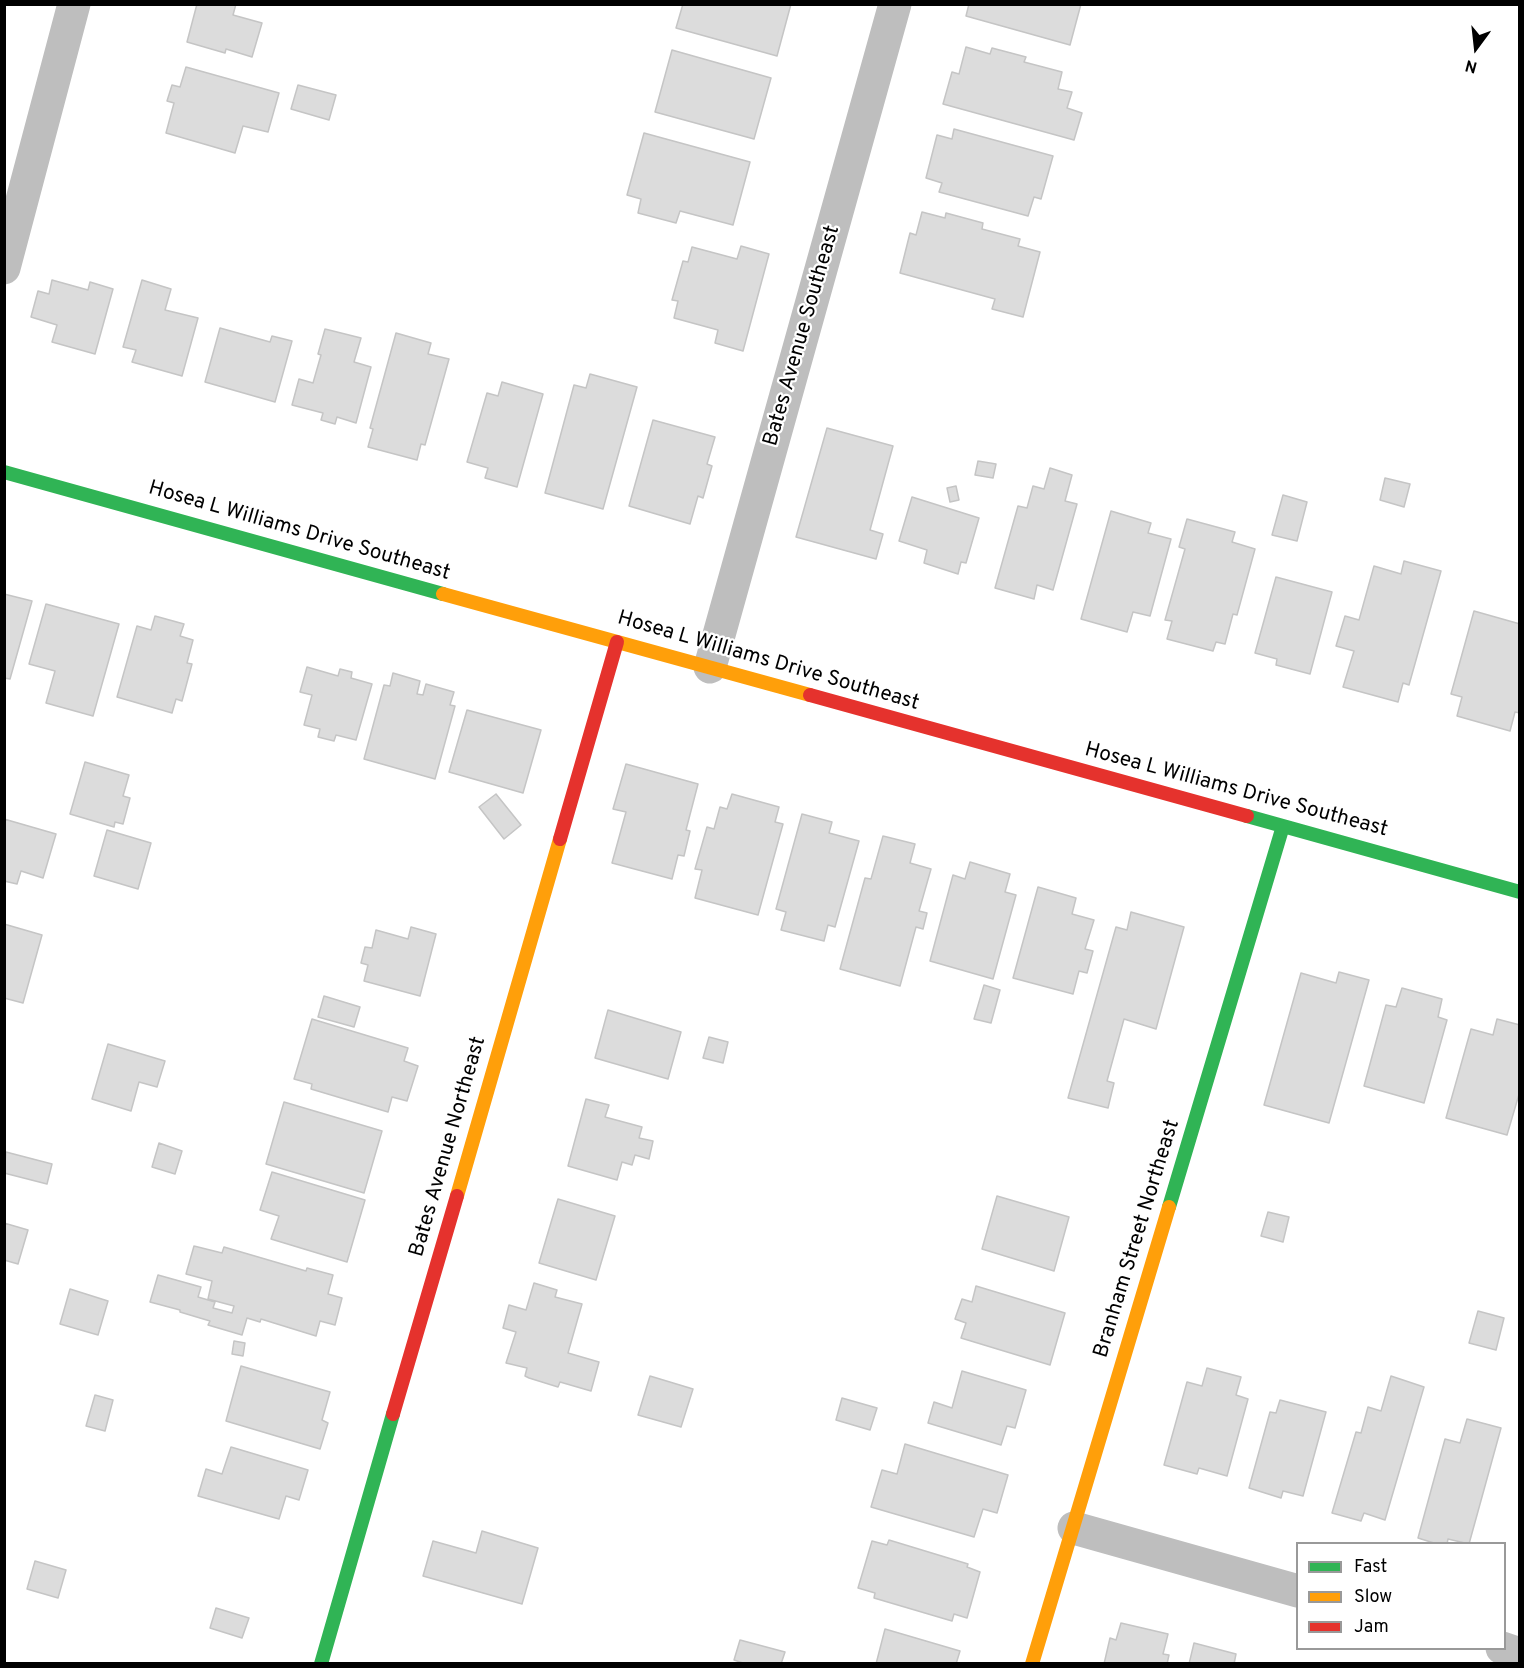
<!DOCTYPE html>
<html>
<head>
<meta charset="utf-8">
<style>
	body { margin:0 }
	#map { position:relative; width:1524px; height:1668px; overflow:hidden; background:#fff; font-family:Overpass,sans-serif }
	canvas { display:block }
	.frame { position:absolute; inset:0; border:6px solid #000; pointer-events:none }
	.legend { position:absolute; left:1296px; top:1542px; width:210px; height:108px; box-sizing:border-box; background:#fff; border:2px solid #999; margin:0; padding:8px 10px; list-style:none; font-size:18px; color:#000 }
	.legend li { display:flex; align-items:center; gap:12px; height:30px }
	.legend b { width:30px; border:2px solid #999 }
	.north { position:absolute; left:1446px; top:18px; width:60px; height:60px; -webkit-text-stroke:4px #fff; paint-order:stroke; rotate:195deg; font-size:16px; font-weight:700; line-height:24px; text-align:center; color:#000 }
	.north::after { content:''; display:block; margin:auto; width:21px; height:27px; background:#000; clip-path:polygon(50% 0,100% 100%,50% 72%,0 100%) }
</style>
</head>
<body>
<div id="map">
<canvas width="1524" height="1668"></canvas>
<div class="frame"></div>
<ul class="legend">
<li><b style="height:8px;background:#30b455"></b>Fast</li>
<li><b style="height:8px;background:#ff9f0a"></b>Slow</li>
<li><b style="height:8px;background:#e5322d"></b>Jam</li>
</ul>
<div class="north">N</div>
</div>
<script>
const ctx = document.querySelector('canvas').getContext('2d');
ctx.lineJoin = 'round';
function fillPath(path, color) { ctx.fillStyle = color; ctx.fill(path, 'evenodd'); }
const toPath = rows => new Path2D(rows.map(r => 'M' + r).join(''));
function strokePath(path, color, width, dash) { ctx.strokeStyle = color; ctx.lineWidth = width; ctx.lineCap = dash ? 'butt' : 'round'; ctx.setLineDash(dash || []); ctx.stroke(path); }
function label(font, color, halo, rows, align = 'center') {
  ctx.font = font + ' Overpass,sans-serif'; ctx.lineWidth = 4.5; ctx.setLineDash([]); ctx.textBaseline = 'middle'; ctx.strokeStyle = halo; ctx.fillStyle = color; for (const [text, x, y, turn = 0] of rows) {
    ctx.save(); ctx.translate(x, y); ctx.rotate((+turn || 0) * Math.PI / 180); ctx.textAlign = isNaN(turn) ? turn : align; if (halo) ctx.strokeText(text, 0, 0); ctx.fillText(text, 0, 0); ctx.restore();
  }
}
const building = toPath([
	[197,4,236,4,233,15,262,23,252,57,226,49,225,53,187,42,197,4],
	[683,4,791,4,777,56,676,28,683,4],
	[969,4,1081,4,1070,45,966,16,969,4],
	[966,47,990,54,992,48,1026,57,1024,62,1062,72,1058,89,1072,92,1067,108,1082,113,1074,140,943,104,952,72,959,74,966,47],
	[672,50,771,78,754,139,655,112,672,50],
	[186,67,279,93,268,132,243,126,235,153,166,133,174,103,167,101,172,85,180,87,186,67],
	[298,85,336,95,329,120,291,109,298,85],
	[954,129,1053,156,1041,199,1034,197,1028,216,939,192,942,183,926,178,937,135,952,139,954,129],
	[644,133,750,162,733,225,680,211,676,223,638,213,641,199,627,195,644,133],
	[922,212,945,218,946,213,983,223,982,229,1020,239,1018,246,1040,252,1023,317,992,309,995,299,900,273,910,233,916,235,922,212],
	[741,246,769,254,743,351,715,343,718,330,674,318,678,301,672,300,683,261,688,262,692,247,737,259,741,246],
	[52,280,88,290,90,282,113,289,95,354,52,342,57,325,31,317,38,291,49,294,52,280],
	[142,280,171,289,165,310,198,318,182,376,132,362,136,350,123,347,142,280],
	[220,328,270,342,272,336,292,341,275,402,205,382,220,328],
	[325,329,361,338,354,362,371,367,356,423,337,417,335,424,321,420,323,413,292,405,299,379,313,383,321,355,318,354,325,329],
	[396,333,431,343,428,354,449,359,425,445,421,444,417,460,368,447,373,429,370,428,396,333],
	[590,374,637,387,603,509,545,493,574,385,586,388,590,374],
	[502,382,543,394,517,487,485,478,488,468,467,462,487,393,498,396,502,382],
	[653,420,715,437,707,464,712,466,703,498,698,496,690,524,629,506,653,420],
	[827,428,893,446,870,530,883,534,876,559,796,537,827,428],
	[978,461,996,464,993,478,975,475,978,461],
	[1050,468,1072,475,1065,501,1077,504,1053,590,1037,585,1034,599,995,588,1018,506,1027,508,1033,486,1044,489,1050,468],
	[1385,478,1410,484,1404,507,1380,500,1385,478],
	[956,486,959,500,950,502,947,488,956,486],
	[1283,495,1307,502,1297,541,1272,535,1283,495],
	[912,497,979,518,966,563,961,562,958,574,924,563,927,550,899,541,912,497],
	[1111,511,1151,523,1148,533,1171,539,1150,616,1133,612,1127,632,1081,619,1111,511],
	[1187,519,1235,532,1232,542,1255,549,1237,615,1233,614,1225,644,1216,642,1213,651,1167,639,1172,621,1165,620,1185,549,1179,547,1187,519],
	[1404,561,1441,571,1409,685,1403,683,1398,702,1343,687,1354,651,1336,646,1345,616,1359,620,1374,566,1401,574,1404,561],
	[1276,577,1332,592,1310,674,1276,665,1277,659,1255,653,1276,577],
	[4,594,32,601,10,679,4,678,4,594],
	[46,604,119,624,93,716,46,703,55,671,29,664,46,604],
	[1474,611,1520,624,1520,713,1515,712,1510,731,1457,716,1462,697,1451,694,1474,611],
	[155,616,184,624,180,636,193,640,187,663,192,664,182,701,176,699,172,713,117,697,137,626,151,630,155,616],
	[307,667,338,676,340,669,352,672,351,678,372,684,356,740,336,735,334,741,318,737,320,729,304,725,312,695,300,692,307,667],
	[393,673,420,681,417,694,423,695,426,684,454,692,450,705,455,706,435,779,364,759,384,685,390,686,393,673],
	[467,710,541,730,523,793,449,772,467,710],
	[85,762,129,775,123,796,130,798,123,824,115,822,114,827,70,814,85,762],
	[626,764,698,784,686,830,690,831,684,856,678,855,672,879,612,863,626,812,613,809,626,764],
	[496,794,521,825,504,839,479,807,496,794],
	[732,794,779,807,775,822,783,824,758,915,695,898,702,870,695,869,707,827,714,829,720,807,727,809,732,794],
	[802,814,832,822,829,833,859,841,835,927,828,925,824,941,781,930,786,912,776,909,802,814],
	[4,819,56,834,43,878,21,871,17,884,4,881,4,819],
	[107,830,151,843,138,889,94,876,107,830],
	[883,836,915,844,910,863,931,869,919,911,927,913,923,929,916,927,900,986,840,969,865,878,871,879,883,836],
	[970,862,1010,874,1005,892,1016,895,993,979,930,961,953,875,965,879,970,862],
	[1038,887,1076,898,1072,914,1094,920,1085,949,1093,951,1087,973,1079,971,1073,994,1013,978,1038,887],
	[1131,912,1184,927,1156,1029,1124,1019,1107,1081,1114,1083,1108,1108,1068,1098,1116,927,1127,930,1131,912],
	[4,924,42,935,23,1003,4,998,4,924],
	[411,927,436,934,420,996,364,981,368,965,361,963,365,947,372,948,376,930,408,939,411,927],
	[1339,972,1369,980,1329,1123,1264,1105,1301,973,1336,983,1339,972],
	[984,985,1000,990,991,1023,974,1019,984,985],
	[1402,988,1442,999,1438,1017,1447,1020,1424,1103,1364,1086,1386,1005,1396,1007,1402,988],
	[324,996,360,1007,354,1027,318,1017,324,996],
	[608,1010,681,1032,668,1079,595,1058,608,1010],
	[312,1019,408,1048,404,1061,418,1066,407,1101,392,1097,388,1112,311,1089,312,1084,294,1079,312,1019],
	[1497,1019,1520,1025,1520,1091,1507,1135,1446,1118,1471,1029,1493,1035,1497,1019],
	[709,1037,728,1042,723,1063,703,1058,709,1037],
	[108,1044,165,1061,157,1087,139,1082,131,1111,92,1099,108,1044],
	[586,1099,609,1105,605,1117,642,1127,639,1138,653,1141,649,1159,635,1155,632,1165,622,1162,617,1180,568,1166,586,1099],
	[284,1102,382,1131,364,1193,266,1164,284,1102],
	[159,1143,182,1151,175,1174,152,1167,159,1143],
	[6,1152,52,1164,47,1184,4,1173,6,1152],
	[272,1172,365,1200,347,1262,271,1239,279,1216,260,1210,272,1172],
	[997,1196,1069,1217,1054,1271,982,1249,997,1196],
	[558,1199,615,1216,596,1280,539,1263,558,1199],
	[1268,1212,1289,1217,1283,1242,1261,1236,1268,1212],
	[4,1223,28,1230,18,1264,4,1260,4,1223],
	[194,1246,222,1253,224,1247,306,1271,307,1268,333,1275,328,1294,342,1298,335,1325,320,1321,316,1336,261,1319,260,1322,247,1318,242,1335,208,1325,210,1321,180,1312,180,1310,150,1302,158,1275,201,1287,198,1297,215,1302,213,1308,232,1313,234,1306,208,1299,212,1281,186,1274,194,1246],
	[534,1283,557,1290,555,1297,582,1304,568,1353,599,1362,591,1391,560,1382,558,1387,529,1378,525,1376,527,1368,506,1363,516,1332,503,1328,509,1305,526,1310,534,1283],
	[976,1286,1065,1313,1050,1365,961,1338,966,1323,955,1319,956,1316,962,1299,972,1302,976,1286],
	[70,1289,108,1301,98,1335,60,1324,70,1289],
	[1478,1311,1504,1318,1496,1350,1469,1343,1478,1311],
	[234,1341,245,1343,243,1356,232,1354,234,1341],
	[241,1366,330,1392,322,1420,328,1423,320,1449,226,1421,241,1366],
	[1207,1368,1241,1377,1236,1395,1248,1399,1227,1476,1199,1468,1197,1474,1164,1465,1187,1382,1202,1386,1207,1368],
	[962,1371,1026,1390,1015,1428,1007,1426,1001,1445,928,1423,934,1402,952,1408,962,1371],
	[650,1376,693,1389,681,1427,638,1415,650,1376],
	[1391,1376,1424,1387,1385,1520,1364,1513,1361,1521,1332,1513,1356,1432,1361,1433,1368,1407,1381,1411,1391,1376],
	[95,1395,113,1400,105,1431,86,1426,95,1395],
	[842,1398,877,1408,870,1430,836,1420,842,1398],
	[1280,1400,1326,1412,1303,1496,1283,1491,1281,1498,1249,1488,1270,1412,1276,1413,1280,1400],
	[1467,1419,1501,1428,1469,1544,1448,1539,1447,1544,1437,1544,1418,1538,1445,1439,1460,1443,1467,1419],
	[905,1444,1008,1475,997,1513,983,1509,974,1537,871,1507,882,1470,897,1474,905,1444],
	[231,1447,308,1470,299,1500,286,1496,279,1519,198,1496,206,1469,222,1474,231,1447],
	[482,1531,538,1548,522,1604,423,1576,433,1541,476,1553,482,1531],
	[889,1540,968,1564,967,1567,980,1572,967,1618,954,1614,952,1621,874,1598,875,1593,858,1588,872,1541,887,1545,889,1540],
	[35,1561,66,1570,58,1598,27,1589,35,1561],
	[216,1608,249,1618,242,1638,210,1628,216,1608],
	[1121,1623,1168,1634,1163,1654,1169,1655,1167,1664,1104,1664,1110,1638,1116,1640,1121,1623],
	[885,1629,960,1651,956,1664,876,1664,885,1629],
	[740,1640,785,1652,781,1664,746,1664,734,1660,740,1640],
	[1194,1643,1236,1654,1234,1664,1189,1664,1194,1643]
]);
const street = toPath([
	[4,268,74,4],
	[710,667,895,4],
	[1074,1528,1298,1591],
	[1502,1648,1520,1654]
]);
const fast = toPath([
	[4,472,443,594],
	[1247,816,1520,892],
	[1169,1207,1283,826],
	[321,1664,393,1414]
]);
const slow = toPath([
	[443,594,810,695],
	[457,1196,560,839],
	[1032,1664,1169,1207]
]);
const jam = toPath([
	[810,695,1247,816],
	[560,839,617,642],
	[393,1414,457,1196]
]);
const streetNames = [
	["Bates Avenue Southeast",803,336,-74],
	["Hosea L Williams Drive Southeast",299,532,16],
	["Hosea L Williams Drive Southeast",768,662,16],
	["Hosea L Williams Drive Southeast",1236,791,15],
	["Bates Avenue Northeast",449,1147,-74],
	["Branham Street Northeast",1138,1239,-73]
];
fillPath(building, '#dcdcdc');
strokePath(building, '#c5c5c5', 1.5);
strokePath(street, '#bebebe', 33);
strokePath(fast, '#30b455', 14);
strokePath(slow, '#ff9f0a', 14);
strokePath(jam, '#e5322d', 14);
label('21px', '#000', '#fff', streetNames);
</script>
</body>
</html>
